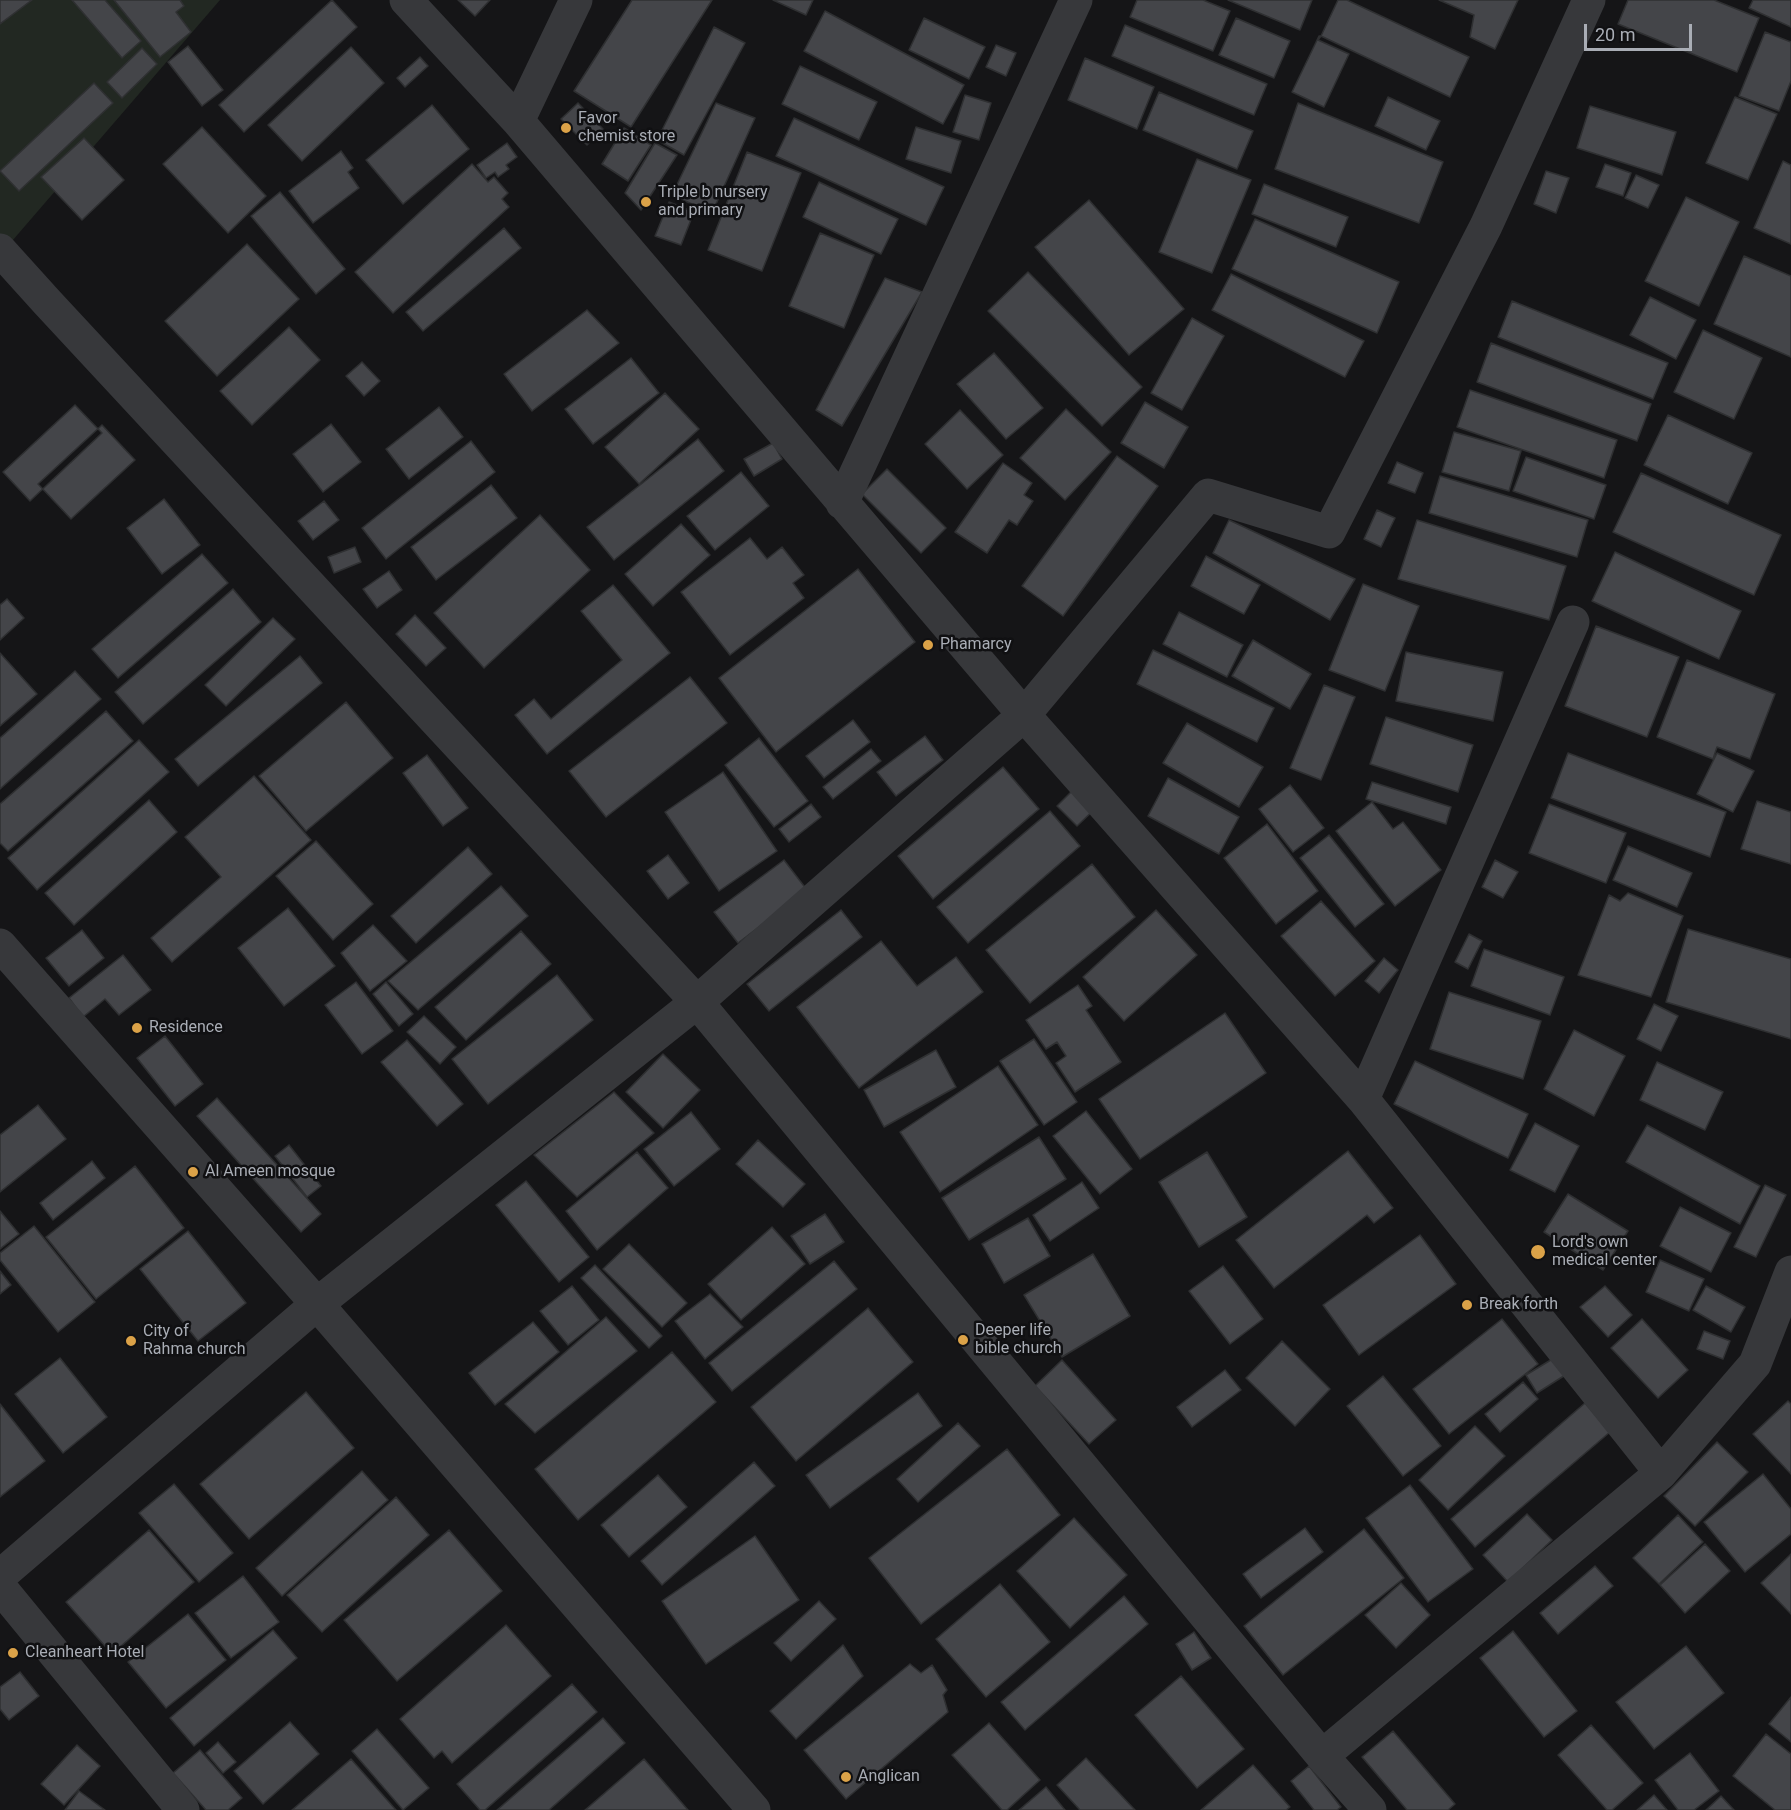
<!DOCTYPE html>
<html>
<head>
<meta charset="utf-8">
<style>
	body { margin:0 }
	#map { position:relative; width:1791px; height:1810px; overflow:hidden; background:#151517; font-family:Roboto,sans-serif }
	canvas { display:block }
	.scale { position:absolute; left:1584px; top:24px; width:108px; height:27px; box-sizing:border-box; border:3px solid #a9adb5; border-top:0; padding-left:8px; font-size:18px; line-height:21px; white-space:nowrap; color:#a9adb5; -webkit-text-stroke:4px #101012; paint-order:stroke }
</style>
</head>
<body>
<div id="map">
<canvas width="1791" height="1810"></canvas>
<div class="scale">20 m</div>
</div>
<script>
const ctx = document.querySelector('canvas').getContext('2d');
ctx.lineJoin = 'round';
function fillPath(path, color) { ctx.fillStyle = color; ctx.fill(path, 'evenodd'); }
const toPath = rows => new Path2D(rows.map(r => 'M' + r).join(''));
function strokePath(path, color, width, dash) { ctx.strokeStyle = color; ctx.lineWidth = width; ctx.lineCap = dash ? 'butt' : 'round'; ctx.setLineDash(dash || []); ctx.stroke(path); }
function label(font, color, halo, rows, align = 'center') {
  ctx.font = font + ' Roboto,sans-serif'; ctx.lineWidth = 5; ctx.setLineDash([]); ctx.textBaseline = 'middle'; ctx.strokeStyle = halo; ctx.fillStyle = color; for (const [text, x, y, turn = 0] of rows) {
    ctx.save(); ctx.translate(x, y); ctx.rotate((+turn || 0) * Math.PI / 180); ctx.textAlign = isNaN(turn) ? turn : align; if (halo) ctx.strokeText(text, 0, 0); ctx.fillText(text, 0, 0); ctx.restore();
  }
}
const green = toPath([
	[0,0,220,0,0,255]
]);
const building = toPath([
	[0,0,32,0,0,24,0,0],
	[72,0,105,0,141,41,122,58,72,0],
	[114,0,180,0,184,6,176,12,191,32,160,57,114,0],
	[332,0,357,27,244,132,219,105,332,0],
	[458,0,490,0,475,16,458,0],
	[632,0,712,0,631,127,574,91,632,0],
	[773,0,813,0,806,15,773,0],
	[1137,0,1203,0,1230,11,1213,51,1130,17,1137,0],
	[1228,0,1312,0,1300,30,1228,0],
	[1338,0,1347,0,1469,57,1450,97,1321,36,1338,0],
	[1439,0,1518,0,1495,49,1470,37,1474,15,1439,0],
	[1628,0,1714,0,1759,18,1737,72,1618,24,1628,0],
	[1753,0,1791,0,1791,27,1749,8,1753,0],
	[825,11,964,85,943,124,804,51,825,11],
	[924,18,985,47,969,79,909,50,924,18],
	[1236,18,1290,41,1274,78,1219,55,1236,18],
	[1125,25,1267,84,1254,115,1112,56,1125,25],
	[714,27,745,43,684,155,657,140,714,27],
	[1765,32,1791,42,1791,81,1779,111,1739,96,1765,32],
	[1319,36,1321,36,1318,40,1349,54,1324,107,1292,92,1319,36],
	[996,45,1016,53,1006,76,986,67,996,45],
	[188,46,223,90,202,106,168,62,188,46],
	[351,47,384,83,302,161,268,125,351,47],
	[142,48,157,64,122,98,107,82,142,48],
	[420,57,428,66,405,87,397,78,420,57],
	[1085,58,1154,87,1137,129,1068,100,1085,58],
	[800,66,877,102,859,140,782,104,800,66],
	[94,83,113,103,19,191,0,171,94,83],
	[1159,92,1253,131,1237,169,1143,130,1159,92],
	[965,95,991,103,979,140,953,132,965,95],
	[1388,97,1440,121,1426,150,1375,126,1388,97],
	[1735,97,1777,114,1748,180,1706,163,1735,97],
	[578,103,603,129,587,145,561,119,578,103],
	[716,103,755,118,712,213,672,195,716,103],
	[1298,103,1443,162,1419,223,1275,169,1298,103],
	[432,105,469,149,403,204,366,160,432,105],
	[1590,106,1676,132,1662,175,1577,148,1590,106],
	[794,118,944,187,926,225,776,156,794,118],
	[202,127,266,196,228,233,163,164,202,127],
	[916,127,961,141,951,173,906,159,916,127],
	[624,128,651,145,628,181,602,164,624,128],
	[84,138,124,180,82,220,41,177,84,138],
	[507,143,517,157,506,165,509,169,498,177,495,172,486,178,477,165,507,143],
	[655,143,677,155,641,210,625,193,655,143],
	[341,151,353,168,348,172,359,188,313,223,289,191,341,151],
	[747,152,801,173,762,271,708,250,747,152],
	[1197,159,1251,180,1212,273,1159,252,1197,159],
	[1783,161,1791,165,1791,244,1754,228,1783,161],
	[472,164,488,182,494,177,508,193,502,199,509,207,393,313,355,272,472,164],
	[1605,164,1631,173,1623,196,1596,187,1605,164],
	[1546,171,1569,178,1556,213,1534,204,1546,171],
	[1636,175,1659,185,1648,208,1625,198,1636,175],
	[819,182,898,219,881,254,803,217,819,182],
	[1264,184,1348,217,1336,247,1252,214,1264,184],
	[280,192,345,269,316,294,251,216,280,192],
	[1686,197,1739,222,1699,306,1645,281,1686,197],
	[1089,200,1184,309,1129,355,1035,247,1089,200],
	[669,202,694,212,681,245,655,236,669,202],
	[1255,219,1399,282,1377,333,1232,269,1255,219],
	[504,228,521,248,423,331,406,312,504,228],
	[820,233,874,255,844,328,789,306,820,233],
	[247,244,299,299,217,376,165,321,247,244],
	[1744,256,1791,276,1791,357,1714,324,1744,256],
	[1028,272,1142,387,1102,426,988,311,1028,272],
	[1231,274,1364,341,1345,377,1212,310,1231,274],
	[885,278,922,292,842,426,816,410,885,278],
	[1650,297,1696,320,1676,359,1630,335,1650,297],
	[1512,301,1668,363,1653,399,1498,337,1512,301],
	[587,310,619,343,532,411,504,374,587,310],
	[1192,318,1224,336,1182,410,1151,393,1192,318],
	[289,327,320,360,252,425,220,391,289,327],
	[1703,330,1762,358,1734,419,1674,392,1703,330],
	[1491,343,1651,404,1637,441,1477,382,1491,343],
	[994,353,1043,408,1006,439,957,384,994,353],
	[631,358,659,393,593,444,565,409,631,358],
	[362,362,380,381,364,396,346,376,362,362],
	[1470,390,1617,440,1604,478,1457,427,1470,390],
	[665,393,699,429,639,484,605,447,665,393],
	[1145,402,1188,427,1164,468,1121,443,1145,402],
	[75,405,102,433,30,501,3,472,75,405],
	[439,407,463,437,409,479,386,449,439,407],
	[1066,409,1111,452,1065,500,1020,458,1066,409],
	[960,410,1003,455,967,489,925,444,960,410],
	[1668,415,1752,453,1728,504,1644,465,1668,415],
	[331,424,361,462,323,492,293,454,331,424],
	[102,425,135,460,71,519,38,484,102,425],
	[1454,432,1521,451,1509,491,1442,472,1454,432],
	[698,439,724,471,614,560,587,527,698,439],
	[471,441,495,472,386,559,362,528,471,441],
	[773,443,782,459,754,476,744,459,773,443],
	[1117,456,1158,486,1063,616,1022,586,1117,456],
	[1526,457,1606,485,1594,519,1513,491,1526,457],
	[1397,462,1423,473,1415,493,1388,483,1397,462],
	[1003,463,1032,483,1024,495,1033,501,1017,525,1009,520,987,553,955,532,1003,463],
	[887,469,946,528,921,553,862,494,887,469],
	[741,472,769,506,715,550,687,516,741,472],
	[1641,473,1781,535,1754,595,1613,532,1641,473],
	[1440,476,1588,520,1577,557,1429,513,1440,476],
	[491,485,517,518,436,580,411,547,491,485],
	[164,499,200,545,162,574,127,528,164,499],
	[324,501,339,520,313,540,298,521,324,501],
	[1377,510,1395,518,1381,547,1364,539,1377,510],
	[540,515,590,570,484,668,434,613,540,515],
	[1229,520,1355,579,1330,620,1213,553,1229,520],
	[1417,520,1566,566,1549,620,1398,579,1417,520],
	[681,524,710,555,653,606,625,574,681,524],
	[750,538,767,559,782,547,804,575,793,583,804,598,730,655,681,592,750,538],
	[355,547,361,562,334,573,328,557,355,547],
	[1615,552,1741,611,1719,659,1592,601,1615,552],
	[202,554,228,583,118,678,92,649,202,554],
	[1206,556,1260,585,1244,614,1191,586,1206,556],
	[858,569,915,642,776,752,719,678,858,569],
	[389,571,402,590,377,608,363,589,389,571],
	[1363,584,1419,606,1385,691,1329,670,1363,584],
	[613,585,670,653,547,754,515,715,534,699,551,719,622,660,581,611,613,585],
	[233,589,261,622,143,724,115,692,233,589],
	[7,599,24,618,0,640,0,605,7,599],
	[1179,612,1243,645,1227,677,1163,644,1179,612],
	[415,615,446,648,426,666,396,634,415,615],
	[273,618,295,639,226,706,205,685,273,618],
	[1596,626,1679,657,1647,737,1565,706,1596,626],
	[1253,640,1311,674,1290,709,1232,676,1253,640],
	[1153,650,1274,708,1257,742,1137,684,1153,650],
	[1406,652,1503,672,1493,721,1396,701,1406,652],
	[0,653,37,694,0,726,0,653],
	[300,656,322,683,198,786,175,759,300,656],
	[1687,660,1775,694,1750,759,1717,747,1713,759,1657,737,1687,660],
	[75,671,101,699,0,789,0,738,75,671],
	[690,677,727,723,606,817,569,771,690,677],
	[1324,685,1355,697,1321,780,1290,768,1324,685],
	[346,702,393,758,306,831,259,776,346,702],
	[106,711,133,741,8,851,0,843,0,804,106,711],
	[1386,717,1473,745,1458,792,1370,764,1386,717],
	[853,720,870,742,824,778,806,756,853,720],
	[1187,723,1263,767,1239,807,1163,763,1187,723],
	[925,736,943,760,896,796,877,772,925,736],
	[759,738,808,801,774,827,725,765,759,738],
	[139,740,169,772,37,890,8,858,139,740],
	[871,749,881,761,833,799,823,787,871,749],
	[1568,753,1726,812,1710,857,1551,798,1568,753],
	[1717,753,1754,771,1733,812,1697,794,1717,753],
	[427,755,468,808,443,826,403,773,427,755],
	[1003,767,1039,809,933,899,898,856,1003,767],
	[723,772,777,851,719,891,665,812,723,772],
	[254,776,311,840,172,962,151,938,221,877,185,837,254,776],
	[1168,778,1239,817,1219,854,1148,816,1168,778],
	[1372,782,1451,807,1446,824,1366,799,1372,782],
	[1078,785,1098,806,1077,826,1057,806,1078,785],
	[1290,785,1324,828,1293,852,1259,809,1290,785],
	[149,800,177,832,74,925,45,893,149,800],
	[1757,801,1791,812,1791,864,1741,849,1757,801],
	[1372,802,1393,829,1403,822,1441,870,1395,906,1336,831,1372,802],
	[811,804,821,817,789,842,779,829,811,804],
	[1549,804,1626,833,1606,883,1529,853,1549,804],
	[1050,811,1080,846,968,943,937,907,1050,811],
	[1267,824,1318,891,1276,924,1224,858,1267,824],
	[1329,835,1384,904,1355,927,1300,858,1329,835],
	[316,841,373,904,333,940,276,876,316,841],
	[1628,846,1692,873,1677,907,1613,880,1628,846],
	[468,847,492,874,416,943,391,916,468,847],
	[668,855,689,883,668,899,647,871,668,855],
	[784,860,807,890,738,943,714,912,784,860],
	[1495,860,1518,872,1503,898,1482,887,1495,860],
	[1092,864,1135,917,1030,1003,986,950,1092,864],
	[501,886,528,916,418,1010,388,981,501,886],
	[1628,893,1683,916,1651,997,1578,975,1609,895,1620,901,1628,893],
	[1321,901,1375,961,1335,996,1281,936,1321,901],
	[288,908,335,966,284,1006,238,948,288,908],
	[841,910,862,937,769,1011,747,984,841,910],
	[1156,910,1197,955,1124,1021,1083,977,1156,910],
	[373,925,407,961,370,991,341,953,373,925],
	[1688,929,1791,959,1791,1039,1666,1002,1688,929],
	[82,930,104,958,69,986,46,958,82,930],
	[521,931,551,964,466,1040,435,1007,521,931],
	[1469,934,1482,941,1468,969,1455,962,1469,934],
	[881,941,917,986,956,957,983,992,859,1088,797,1007,881,941],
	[1484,949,1564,977,1550,1015,1471,986,1484,949],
	[123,955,151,990,119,1015,105,999,83,1017,69,998,123,955],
	[1384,958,1398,970,1379,993,1365,981,1384,958],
	[557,975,593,1020,488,1104,452,1059,557,975],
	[356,982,393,1031,362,1054,325,1005,356,982],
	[386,982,413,1014,399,1026,373,994,386,982],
	[1078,985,1092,1006,1086,1010,1121,1062,1075,1092,1056,1063,1066,1056,1057,1042,1046,1049,1026,1020,1078,985],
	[1449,992,1541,1021,1523,1079,1430,1049,1449,992],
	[1654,1004,1678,1016,1661,1051,1637,1039,1654,1004],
	[1225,1013,1266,1073,1140,1159,1099,1099,1225,1013],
	[424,1016,456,1047,440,1064,407,1032,424,1016],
	[1574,1030,1625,1056,1594,1116,1544,1089,1574,1030],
	[165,1036,203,1084,175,1106,137,1058,165,1036],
	[1034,1039,1077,1102,1044,1125,1000,1061,1034,1039],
	[407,1040,463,1104,437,1126,381,1062,407,1040],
	[936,1050,956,1087,884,1127,864,1090,936,1050],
	[663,1054,700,1090,663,1128,626,1092,663,1054],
	[1415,1061,1528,1114,1508,1158,1394,1104,1415,1061],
	[1657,1062,1723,1092,1705,1130,1640,1100,1657,1062],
	[998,1066,1038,1125,940,1192,900,1132,998,1066],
	[614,1092,654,1133,577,1197,534,1155,614,1092],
	[217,1098,321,1214,301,1232,197,1116,217,1098],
	[38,1105,66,1139,0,1192,0,1135,38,1105],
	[1086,1111,1132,1169,1100,1194,1053,1136,1086,1111],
	[691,1112,720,1149,674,1186,644,1149,691,1112],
	[1535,1123,1579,1146,1555,1192,1510,1170,1535,1123],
	[1647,1125,1760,1186,1740,1224,1626,1162,1647,1125],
	[1039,1137,1066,1179,969,1240,942,1198,1039,1137],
	[758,1140,805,1184,783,1207,736,1164,758,1140],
	[289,1145,321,1186,307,1197,275,1156,289,1145],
	[1348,1151,1393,1208,1374,1223,1367,1215,1274,1288,1236,1240,1348,1151],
	[637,1152,668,1188,597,1250,566,1211,637,1152],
	[1207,1152,1247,1217,1199,1247,1159,1182,1207,1152],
	[92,1161,105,1178,53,1220,40,1203,92,1161],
	[135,1166,184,1228,96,1299,46,1237,135,1166],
	[526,1181,589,1257,559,1282,496,1205,526,1181],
	[1082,1182,1099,1208,1050,1241,1033,1215,1082,1182],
	[1765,1185,1786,1195,1756,1257,1734,1247,1765,1185],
	[1568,1194,1628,1231,1603,1270,1544,1232,1568,1194],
	[1680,1207,1731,1233,1711,1272,1660,1246,1680,1207],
	[0,1211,19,1234,0,1249,0,1211],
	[825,1214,844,1242,810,1264,791,1236,825,1214],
	[1028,1218,1050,1256,1004,1283,982,1244,1028,1218],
	[34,1226,95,1302,58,1332,0,1260,0,1253,34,1226],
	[772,1227,805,1264,741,1320,708,1284,772,1227],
	[188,1231,246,1303,198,1341,140,1269,188,1231],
	[1420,1235,1456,1284,1359,1355,1323,1305,1420,1235],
	[629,1244,687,1303,662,1327,603,1269,629,1244],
	[1093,1254,1130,1316,1062,1357,1024,1295,1093,1254],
	[1660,1260,1704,1279,1689,1311,1646,1292,1660,1260],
	[834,1261,857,1289,732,1391,709,1363,834,1261],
	[595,1265,662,1336,649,1348,581,1278,595,1265],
	[1223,1266,1263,1319,1230,1344,1189,1291,1223,1266],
	[0,1271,11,1285,0,1294,0,1271],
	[572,1286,599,1320,568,1345,540,1311,572,1286],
	[1605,1286,1632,1315,1608,1337,1580,1307,1605,1286],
	[1706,1286,1745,1307,1731,1332,1693,1310,1706,1286],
	[710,1294,743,1327,705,1359,675,1321,710,1294],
	[868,1308,913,1362,796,1461,751,1407,868,1308],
	[606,1317,637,1351,535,1433,505,1404,606,1317],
	[1502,1319,1538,1364,1449,1434,1413,1389,1502,1319],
	[1642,1319,1688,1370,1658,1398,1611,1348,1642,1319],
	[533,1322,559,1352,495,1405,469,1373,533,1322],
	[1704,1331,1730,1341,1723,1359,1697,1349,1704,1331],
	[1282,1341,1330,1389,1295,1426,1246,1378,1282,1341],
	[672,1352,716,1402,578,1520,535,1469,672,1352],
	[1559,1355,1570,1372,1537,1393,1526,1375,1559,1355],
	[60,1358,107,1417,63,1453,15,1394,60,1358],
	[1062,1360,1116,1420,1089,1444,1035,1386,1062,1360],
	[1225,1370,1241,1390,1192,1427,1177,1407,1225,1370],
	[1383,1376,1441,1446,1403,1476,1347,1406,1383,1376],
	[1523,1382,1538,1399,1500,1432,1485,1414,1523,1382],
	[306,1392,354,1448,249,1539,200,1484,306,1392],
	[918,1393,942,1426,830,1508,806,1475,918,1393],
	[1788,1401,1791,1404,1791,1474,1753,1434,1788,1401],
	[1585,1403,1610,1432,1475,1547,1451,1519,1585,1403],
	[0,1404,45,1461,0,1497,0,1404],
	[958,1423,980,1446,918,1502,897,1479,958,1423],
	[1475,1426,1505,1456,1448,1510,1419,1480,1475,1426],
	[1717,1442,1748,1472,1695,1526,1664,1496,1717,1442],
	[1007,1449,1060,1515,921,1624,869,1558,1007,1449],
	[754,1462,775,1486,662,1585,641,1561,754,1462],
	[362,1471,388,1500,282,1596,256,1568,362,1471],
	[1763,1474,1791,1509,1791,1534,1745,1572,1704,1522,1763,1474],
	[658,1475,687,1507,629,1557,601,1525,658,1475],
	[174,1484,233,1553,199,1582,139,1513,174,1484],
	[1410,1485,1473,1569,1428,1602,1366,1518,1410,1485],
	[396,1497,429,1535,322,1632,287,1595,396,1497],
	[1527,1514,1552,1540,1508,1582,1483,1555,1527,1514],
	[1678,1515,1703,1542,1659,1584,1633,1558,1678,1515],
	[1074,1518,1127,1575,1070,1628,1017,1571,1074,1518],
	[1305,1528,1323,1552,1261,1598,1243,1574,1305,1528],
	[1364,1529,1404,1578,1283,1675,1244,1626,1364,1529],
	[149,1530,194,1582,112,1654,66,1602,149,1530],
	[449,1530,502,1591,397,1681,344,1620,449,1530],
	[755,1536,799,1600,706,1664,662,1601,755,1536],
	[1705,1544,1730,1571,1685,1613,1660,1585,1705,1544],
	[1791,1554,1791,1614,1761,1583,1791,1554],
	[1595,1566,1613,1586,1558,1634,1540,1613,1595,1566],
	[243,1576,279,1622,231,1658,195,1613,243,1576],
	[1401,1583,1430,1615,1396,1648,1365,1615,1401,1583],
	[1000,1584,1050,1642,986,1697,936,1639,1000,1584],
	[1124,1596,1148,1624,1025,1730,1001,1702,1124,1596],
	[819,1601,836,1619,791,1661,774,1643,819,1601],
	[188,1614,226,1660,166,1708,128,1662,188,1614],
	[506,1625,551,1676,452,1763,442,1751,434,1758,400,1719,506,1625],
	[273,1630,297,1658,194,1746,170,1718,273,1630],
	[1513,1631,1577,1711,1544,1737,1480,1658,1513,1631],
	[1194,1632,1211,1658,1192,1670,1176,1644,1194,1632],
	[843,1645,863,1676,796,1739,770,1711,843,1645],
	[1686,1646,1724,1693,1654,1749,1616,1702,1686,1646],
	[910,1664,921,1673,932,1665,947,1690,943,1695,948,1712,846,1799,804,1750,910,1664],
	[20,1672,39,1696,9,1720,0,1709,0,1687,20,1672],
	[1181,1676,1244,1749,1197,1788,1135,1715,1181,1676],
	[572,1684,597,1712,485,1810,480,1810,457,1784,572,1684],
	[1791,1697,1791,1742,1769,1724,1791,1697],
	[603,1718,625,1743,549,1810,497,1810,603,1718],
	[290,1722,319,1754,263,1804,234,1771,290,1722],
	[989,1723,1040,1780,1007,1810,1002,1810,952,1755,989,1723],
	[1591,1725,1643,1783,1612,1810,1607,1810,1558,1755,1591,1725],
	[377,1729,429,1788,403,1810,352,1751,377,1729],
	[1393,1731,1455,1804,1448,1810,1407,1810,1362,1757,1393,1731],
	[1766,1734,1791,1754,1791,1810,1775,1810,1733,1776,1766,1734],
	[218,1742,236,1762,223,1773,206,1753,218,1742],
	[77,1745,100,1766,64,1805,41,1784,77,1745],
	[200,1750,242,1798,228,1810,206,1810,173,1773,200,1750],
	[1690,1753,1719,1791,1694,1810,1678,1810,1655,1780,1690,1753],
	[1086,1758,1135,1810,1080,1810,1057,1785,1086,1758],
	[351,1759,396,1810,292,1810,351,1759],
	[644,1759,688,1810,585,1810,644,1759],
	[1253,1765,1290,1807,1286,1810,1201,1810,1253,1765],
	[1309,1766,1341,1807,1337,1810,1314,1810,1291,1781,1309,1766],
	[1046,1787,1065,1810,1019,1810,1046,1787],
	[79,1791,105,1810,65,1810,79,1791],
	[1654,1795,1667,1810,1637,1810,1654,1795],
	[1721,1796,1734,1810,1706,1810,1721,1796]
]);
const street = toPath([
	[406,0,518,121,1024,715,1363,1099,1661,1473],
	[518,121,576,0],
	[0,250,47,302,697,1002,1322,1756,1370,1810],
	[842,503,1076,0],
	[0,945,317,1304,754,1810],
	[1363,1099,1573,622],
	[0,1576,317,1304,697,1002,1024,715,1208,495,1329,532,1486,226,1589,0],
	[0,1587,183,1810],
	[1322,1756,1661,1473,1755,1364,1791,1272]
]);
const markers = [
	[566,128,6,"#dba248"],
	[646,202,6,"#dba248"],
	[928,645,6,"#dba248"],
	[137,1028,6,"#dba248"],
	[193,1172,6,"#dba248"],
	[1538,1252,8,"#dba248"],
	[1467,1305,6,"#dba248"],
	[963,1340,6,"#dba248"],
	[131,1341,6,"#dba248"],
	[13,1653,6,"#dba248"],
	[846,1777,6,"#dba248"]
];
const poiNames = [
	["Favor",578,119],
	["chemist store",578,137],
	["Triple b nursery",658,193],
	["and primary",658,211],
	["Phamarcy",940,645],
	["Residence",149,1028],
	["Al Ameen mosque",205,1172],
	["Lord's own",1552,1243],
	["medical center",1552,1261],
	["Break forth",1479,1305],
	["Deeper life",975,1331],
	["bible church",975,1349],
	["City of",143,1332],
	["Rahma church",143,1350],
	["Cleanheart Hotel",25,1653],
	["Anglican",858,1777]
];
fillPath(green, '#222822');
fillPath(building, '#444549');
strokePath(building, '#2f3032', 1.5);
strokePath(street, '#37383b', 33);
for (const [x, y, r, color] of markers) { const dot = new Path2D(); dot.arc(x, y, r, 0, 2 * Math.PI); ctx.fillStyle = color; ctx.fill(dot); strokePath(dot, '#101012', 2); }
label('16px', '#a9adb5', '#101012', poiNames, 'left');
</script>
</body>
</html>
